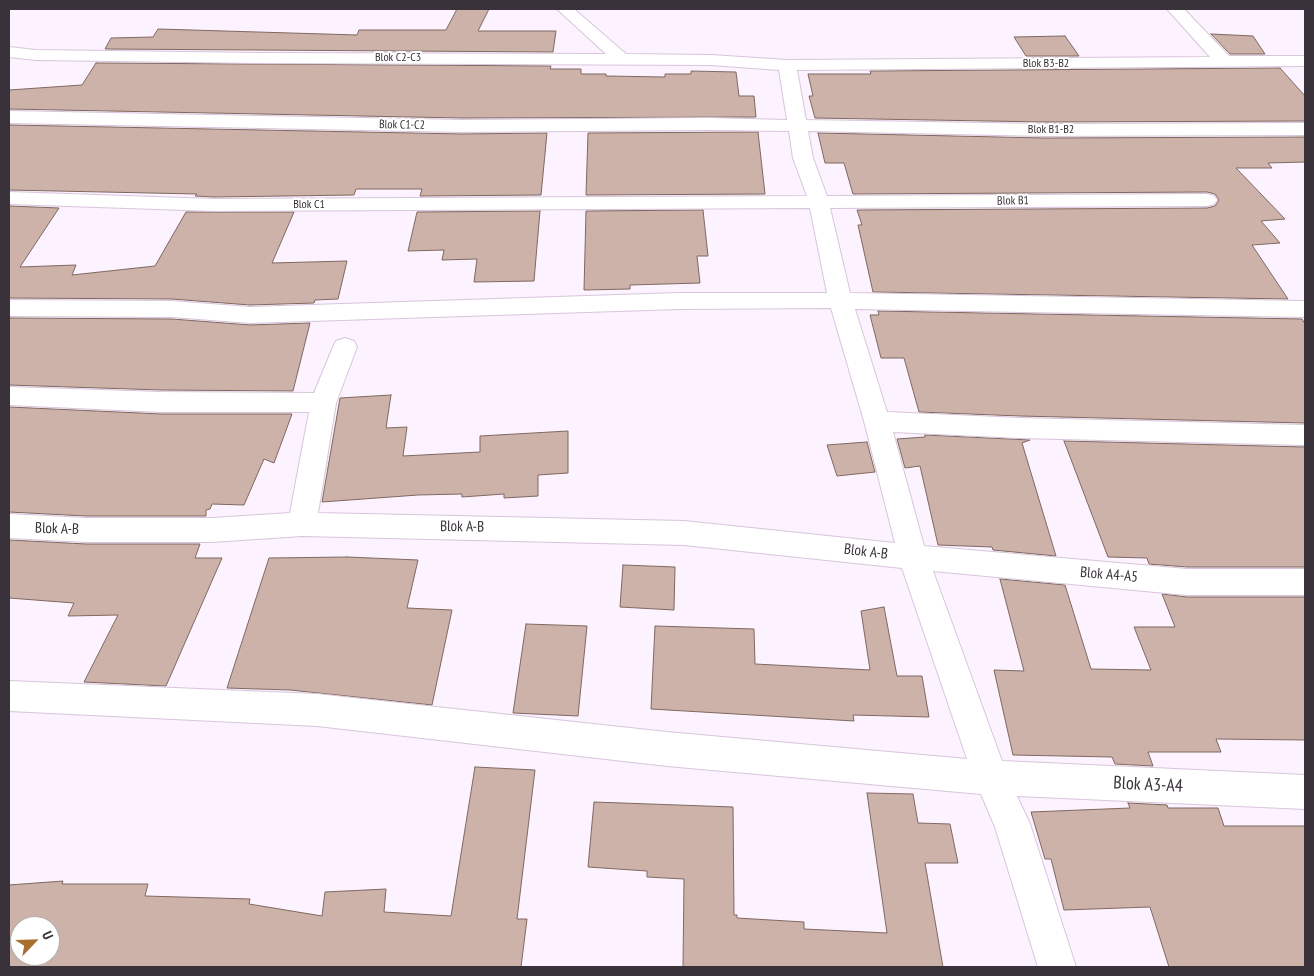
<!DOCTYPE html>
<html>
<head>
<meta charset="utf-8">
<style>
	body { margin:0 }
	#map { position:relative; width:1314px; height:976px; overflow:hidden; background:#fdf2ff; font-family:"PT Sans Narrow",sans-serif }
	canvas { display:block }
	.frame { position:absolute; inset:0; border:10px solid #39323a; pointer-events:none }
	.north { position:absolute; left:10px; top:916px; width:50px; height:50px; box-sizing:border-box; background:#fff; border:1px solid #b0adb0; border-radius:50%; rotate:66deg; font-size:14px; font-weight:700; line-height:20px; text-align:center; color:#39323a }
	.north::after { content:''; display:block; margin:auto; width:18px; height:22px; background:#a96f2f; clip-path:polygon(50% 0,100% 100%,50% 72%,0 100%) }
</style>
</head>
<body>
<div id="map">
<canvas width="1314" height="976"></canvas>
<div class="frame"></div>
<div class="north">U</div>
</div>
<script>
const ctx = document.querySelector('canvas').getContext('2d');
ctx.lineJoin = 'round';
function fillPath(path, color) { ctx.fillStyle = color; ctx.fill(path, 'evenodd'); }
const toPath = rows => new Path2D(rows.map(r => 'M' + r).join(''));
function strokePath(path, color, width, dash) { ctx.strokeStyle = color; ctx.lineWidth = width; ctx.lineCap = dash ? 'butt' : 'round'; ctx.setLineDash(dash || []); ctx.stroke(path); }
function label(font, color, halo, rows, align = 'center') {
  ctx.font = font + ' "PT Sans Narrow",sans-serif'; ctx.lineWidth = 4; ctx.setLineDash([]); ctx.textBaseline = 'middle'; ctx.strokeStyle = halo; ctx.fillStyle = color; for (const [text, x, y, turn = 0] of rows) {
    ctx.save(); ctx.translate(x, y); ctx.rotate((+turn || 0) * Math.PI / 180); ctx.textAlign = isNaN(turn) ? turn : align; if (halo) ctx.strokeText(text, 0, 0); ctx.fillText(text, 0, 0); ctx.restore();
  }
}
const building = toPath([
	[457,9,489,9,478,31,556,31,553,52,105,49,111,38,153,37,158,29,357,35,359,30,446,30,457,9],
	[1211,34,1253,36,1265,54,1230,54,1211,34],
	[1065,36,1079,56,1026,56,1014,37,1065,36],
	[96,63,551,66,550,69,581,69,581,74,606,74,606,76,665,77,665,74,691,74,691,71,736,72,739,96,754,96,756,117,462,118,9,109,9,90,82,85,96,63],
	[1280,68,1305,96,1305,121,1045,122,815,118,809,96,813,96,808,74,871,74,870,71,1280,68],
	[9,125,462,134,547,133,541,195,420,196,422,189,356,189,354,195,214,197,195,196,197,194,9,190,9,125],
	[758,132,765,194,586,195,588,133,758,132],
	[818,133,1045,138,1305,137,1305,162,1268,163,1272,168,1236,168,1285,219,1261,221,1280,243,1252,245,1288,299,873,292,858,225,862,225,857,210,1207,208,1215,206,1219,200,1215,194,1207,192,853,194,844,163,825,163,818,133],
	[9,206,59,208,20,267,76,265,72,275,155,266,186,212,294,212,272,263,347,261,338,299,315,300,314,303,250,305,172,299,9,298,9,206],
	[703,210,708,256,697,256,700,283,630,285,630,289,584,290,586,211,703,210],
	[540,211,534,281,474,282,477,259,442,260,444,250,408,251,417,212,540,211],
	[878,311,1302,319,1305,324,1305,423,1020,416,919,412,904,358,881,358,870,315,879,315,878,311],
	[9,318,172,319,250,325,310,323,293,391,161,390,9,385,9,318],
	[391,395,386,428,407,427,403,456,480,452,480,436,568,431,568,473,538,475,538,496,504,498,504,494,462,497,462,494,418,495,322,502,340,398,391,395],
	[9,407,161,414,292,414,274,463,264,459,244,505,212,504,210,509,206,510,206,516,86,516,9,512,9,407],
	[925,435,1030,440,1022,443,1056,556,993,550,992,547,938,545,920,466,905,468,897,439,925,437,925,435],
	[1064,441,1305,447,1305,567,1187,567,1149,564,1147,558,1108,557,1064,441],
	[867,442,875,472,837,476,827,445,867,442],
	[9,540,86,544,200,544,195,558,222,558,166,686,84,682,118,615,68,616,74,603,9,598,9,540],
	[347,557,418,560,407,608,452,610,432,705,290,690,227,688,269,558,347,557],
	[623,565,675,567,674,610,620,607,623,565],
	[1000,579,1065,585,1091,669,1151,670,1134,627,1175,627,1162,594,1187,597,1305,597,1305,740,1216,739,1221,752,1148,752,1153,766,1115,764,1112,757,1013,755,994,670,1024,671,1000,579],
	[884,607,897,676,922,676,929,717,853,715,854,721,651,709,655,626,754,629,755,664,870,670,861,611,884,607],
	[526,624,587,626,578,716,513,713,526,624],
	[475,767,535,770,517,919,527,919,521,967,9,967,9,885,63,881,62,884,148,884,145,896,250,899,249,904,322,916,325,892,386,889,384,912,451,916,475,767],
	[20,926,50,926,50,956,20,956,20,926],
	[867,793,913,794,918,823,950,824,958,863,925,863,943,967,683,967,684,879,647,877,647,871,588,867,594,802,733,807,734,915,737,915,737,918,804,922,804,929,887,933,867,793],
	[1128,803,1167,805,1168,808,1218,808,1224,826,1305,826,1305,967,1169,967,1150,907,1064,910,1051,859,1045,859,1031,812,1130,808,1128,803]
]);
const minor = toPath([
	[557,9,574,9,626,54,711,55,787,60,1210,57,1167,9,1184,9,1229,56,1305,56,1305,66,797,70,806,120,1045,124,1305,123,1305,135,1045,136,808,131,813,158,827,196,1207,194,1214,196,1217,200,1214,204,1207,206,830,208,850,293,1305,301,1305,317,855,309,887,412,1020,418,1305,425,1305,445,1020,438,893,432,924,546,1187,569,1305,569,1305,595,1187,595,933,571,1002,761,1305,775,1305,809,1017,796,1030,824,1076,967,1038,967,995,827,981,794,667,766,317,726,9,711,9,681,317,694,667,732,967,759,902,568,684,545,302,536,212,542,86,542,9,538,9,514,86,518,212,518,290,513,309,412,161,412,9,405,9,387,161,392,314,393,333,347,336,341,345,338,354,341,357,347,336,403,318,513,684,521,895,543,864,421,831,308,679,309,250,323,172,317,9,316,9,300,172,301,250,307,679,293,827,293,810,208,214,211,9,204,9,192,214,199,807,196,793,158,789,131,709,130,462,132,9,123,9,111,462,120,709,118,787,120,779,70,711,65,259,63,36,60,9,57,9,47,36,50,259,53,606,54,557,9]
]);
const farStreetnames = [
	["Blok C2-C3",398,58],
	["Blok B3-B2",1046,64],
	["Blok C1-C2",402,125,1],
	["Blok B1-B2",1051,130],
	["Blok B1",1013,201,-1],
	["Blok C1",309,205]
];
const streetNames = [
	["Blok A-B",462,527,1],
	["Blok A-B",57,529,2],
	["Blok A-B",866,552,7],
	["Blok A4-A5",1109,575,5]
];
const nearStreetnames = [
	["Blok A3-A4",1148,785,3]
];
fillPath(building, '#ccb2a9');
strokePath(building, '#7f6860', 1);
strokePath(minor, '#d7c6da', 2);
fillPath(minor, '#fff');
label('12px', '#39323a', '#fff', farStreetnames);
label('15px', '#39323a', '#fff', streetNames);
label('18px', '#39323a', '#fff', nearStreetnames);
</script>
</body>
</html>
